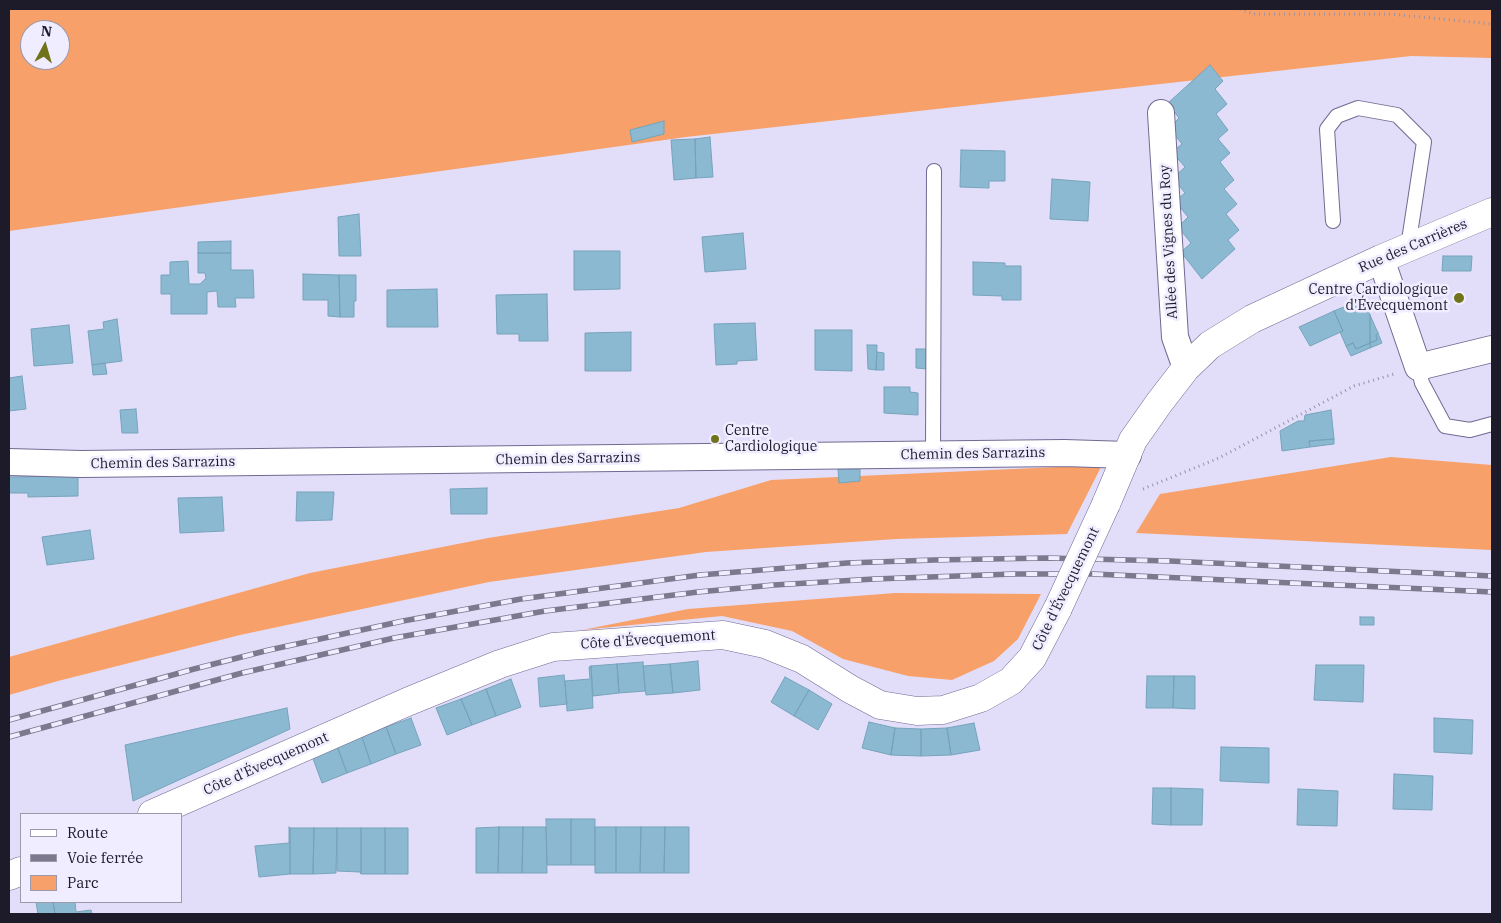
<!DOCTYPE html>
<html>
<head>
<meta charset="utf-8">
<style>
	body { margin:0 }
	#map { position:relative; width:1501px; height:923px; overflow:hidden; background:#e2def9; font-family:"IBM Plex Serif",serif }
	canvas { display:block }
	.frame { position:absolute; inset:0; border:10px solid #1d1a2a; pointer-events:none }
	.legend { position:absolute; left:20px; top:813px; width:162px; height:90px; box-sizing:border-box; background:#efedff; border:1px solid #9b99aa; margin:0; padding:6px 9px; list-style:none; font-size:15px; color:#1d1a2a }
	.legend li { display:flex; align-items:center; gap:10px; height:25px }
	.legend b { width:25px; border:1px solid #9b99aa }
	.north { position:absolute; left:20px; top:20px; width:50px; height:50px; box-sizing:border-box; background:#efedff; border:1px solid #9b99aa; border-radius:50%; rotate:6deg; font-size:14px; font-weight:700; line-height:20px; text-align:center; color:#1d1a2a }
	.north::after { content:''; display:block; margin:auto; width:18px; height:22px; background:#70731a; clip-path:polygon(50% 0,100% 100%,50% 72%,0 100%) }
</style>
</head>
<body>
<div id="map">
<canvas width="1501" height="923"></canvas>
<div class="frame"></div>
<ul class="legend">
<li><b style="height:6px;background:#fff"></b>Route</li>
<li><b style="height:6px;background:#7c798e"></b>Voie ferrée</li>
<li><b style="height:14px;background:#f8a069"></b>Parc</li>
</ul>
<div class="north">N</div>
</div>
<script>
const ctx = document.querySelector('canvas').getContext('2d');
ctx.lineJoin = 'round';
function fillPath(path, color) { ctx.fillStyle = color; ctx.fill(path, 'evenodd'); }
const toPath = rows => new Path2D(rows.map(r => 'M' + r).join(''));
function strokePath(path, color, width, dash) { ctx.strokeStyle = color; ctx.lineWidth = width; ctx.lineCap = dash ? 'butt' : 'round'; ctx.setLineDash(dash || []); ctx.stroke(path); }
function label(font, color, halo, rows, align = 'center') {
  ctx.font = font + ' "IBM Plex Serif",serif'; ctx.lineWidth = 5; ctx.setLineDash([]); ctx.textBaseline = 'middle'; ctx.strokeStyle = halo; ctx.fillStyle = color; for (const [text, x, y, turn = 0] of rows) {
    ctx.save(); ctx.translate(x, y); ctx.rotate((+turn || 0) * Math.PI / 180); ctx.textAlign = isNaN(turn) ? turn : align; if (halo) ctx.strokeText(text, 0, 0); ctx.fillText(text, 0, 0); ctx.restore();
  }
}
const green = toPath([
	[9,9,1492,9,1492,58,1411,56,686,137,9,231],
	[30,30,60,30,60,60,30,60],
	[1391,457,1492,465,1492,550,1136,533,1160,494],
	[1102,465,1067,534,896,539,706,552,489,582,240,635,58,681,9,695,9,657,310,573,488,538,679,508,771,480],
	[895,593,1041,594,1018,639,994,661,952,680,908,676,843,659,792,631,722,616,582,630,688,609]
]);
const building = toPath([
	[1210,65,1223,81,1215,89,1227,104,1216,114,1228,130,1218,139,1230,153,1220,162,1234,180,1224,189,1237,204,1226,214,1239,230,1228,240,1235,249,1202,279,1181,252,1191,243,1178,227,1188,217,1175,201,1185,193,1173,178,1185,167,1172,152,1182,144,1169,128,1179,118,1168,103,1210,65],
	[664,121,664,134,632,142,630,130,664,121],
	[710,137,713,177,696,178,695,139,710,137],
	[695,139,696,178,674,180,671,140,695,139],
	[961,150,1005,151,1005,181,989,181,989,188,960,187,961,150],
	[1052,179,1090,182,1088,221,1050,219,1052,179],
	[359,214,361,256,339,256,338,217,359,214],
	[743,233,746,269,705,272,702,237,743,233],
	[231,241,231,253,198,253,198,242,231,241],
	[574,251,620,251,620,289,574,290,574,251],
	[198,253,231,253,231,270,253,270,254,298,235,298,236,307,218,307,217,291,207,292,207,314,171,314,171,294,161,294,161,275,170,275,170,262,188,261,189,284,200,284,206,278,205,273,198,273,198,253],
	[1443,256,1472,256,1471,271,1442,271,1443,256],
	[973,262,1005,263,1005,266,1021,266,1021,300,1002,300,1002,296,973,295,973,262],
	[303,274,339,275,340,317,328,316,328,300,303,300,303,274],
	[339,275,356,275,356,301,354,301,354,317,340,317,339,275],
	[437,289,438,327,387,327,387,290,437,289],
	[547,294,548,341,519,341,519,334,497,334,496,295,547,294],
	[1363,299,1370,315,1370,343,1356,349,1353,343,1346,346,1340,332,1343,331,1334,311,1363,299],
	[1334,311,1343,331,1310,346,1299,327,1334,311],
	[1370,315,1378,333,1376,335,1377,340,1370,343,1370,315],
	[117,319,122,361,92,365,88,331,104,329,103,322,117,319],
	[755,323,757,360,737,361,737,364,716,365,714,324,755,323],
	[69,325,73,363,34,366,31,329,69,325],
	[815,330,852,330,852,371,815,370,815,330],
	[631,332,631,371,585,371,585,333,631,332],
	[1378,333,1382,343,1370,348,1370,343,1377,340,1376,335,1378,333],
	[1353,343,1356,349,1370,343,1370,348,1351,356,1346,346,1353,343],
	[867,345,877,345,876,370,868,369,867,345],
	[916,349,928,349,927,369,916,368,916,349],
	[877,352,884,353,884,370,876,370,877,352],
	[105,363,107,374,93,375,92,365,105,363],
	[22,376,26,409,9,411,9,378,22,376],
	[884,387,910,387,910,392,918,393,918,415,884,413,884,387],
	[136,409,138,433,122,433,120,410,136,409],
	[1331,410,1334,439,1309,441,1310,447,1282,451,1280,431,1298,421,1304,421,1305,415,1331,410],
	[1334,439,1334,444,1310,447,1309,441,1334,439],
	[838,469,860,469,860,481,839,483,838,469],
	[78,476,78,496,28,497,28,493,9,493,9,477,78,476],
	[487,488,487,514,451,514,450,489,487,488],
	[297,492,334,492,332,520,296,521,297,492],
	[222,497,224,531,180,533,178,498,222,497],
	[90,530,94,559,47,565,42,537,90,530],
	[1360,617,1374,617,1374,625,1360,625,1360,617],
	[698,661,700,690,673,693,670,664,698,661],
	[643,662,645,691,619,693,617,664,643,662],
	[617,664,619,693,593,696,591,666,617,664],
	[670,664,673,693,646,695,643,666,670,664],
	[1316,665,1364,665,1363,702,1314,700,1316,665],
	[591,666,593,708,567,711,565,681,590,679,589,667,591,666],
	[564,675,567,704,540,707,538,678,564,675],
	[1147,676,1174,676,1173,708,1146,708,1147,676],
	[1174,676,1195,676,1195,709,1173,708,1174,676],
	[785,677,809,690,794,716,771,702,785,677],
	[511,679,521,707,496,716,486,689,511,679],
	[486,689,496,716,472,725,461,699,486,689],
	[809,690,832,704,818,730,794,716,809,690],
	[461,699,472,725,447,735,436,708,461,699],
	[287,708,290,729,133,801,125,745,287,708],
	[411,718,421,745,396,754,386,727,411,718],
	[1434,718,1473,720,1472,754,1434,752,1434,718],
	[869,722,895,728,891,755,862,748,869,722],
	[974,723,980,750,951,755,947,728,974,723],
	[386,727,396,754,371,764,362,737,386,727],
	[895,728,921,729,921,756,891,755,895,728],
	[947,728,951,755,921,756,921,729,947,728],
	[362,737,371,764,347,773,337,746,362,737],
	[337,746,347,773,322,783,312,756,337,746],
	[1221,747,1269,748,1269,783,1220,781,1221,747],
	[1394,774,1433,776,1432,810,1393,809,1394,774],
	[1153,788,1171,788,1171,825,1152,824,1153,788],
	[1171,788,1203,789,1202,825,1171,825,1171,788],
	[1298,789,1338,791,1337,826,1297,825,1298,789],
	[546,819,571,819,571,865,547,865,546,819],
	[571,819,595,819,595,865,571,865,571,819],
	[289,827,290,828,290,874,259,877,255,846,289,843,289,827],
	[499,827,498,873,476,873,476,828,499,827],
	[499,827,523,827,522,873,498,873,499,827],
	[523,827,546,827,547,873,522,873,523,827],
	[595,827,616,827,616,873,595,873,595,827],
	[616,827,641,827,640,873,616,873,616,827],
	[641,827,665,827,664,873,640,873,641,827],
	[665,827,689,827,689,873,664,873,665,827],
	[290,828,314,828,313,874,290,874,290,828],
	[314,828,337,828,336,873,313,874,314,828],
	[337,828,361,828,361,874,360,872,337,871,337,828],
	[361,828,385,828,385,874,361,874,361,828],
	[385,828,408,828,408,874,385,874,385,828],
	[36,902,53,902,55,914,38,914,36,902],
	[53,902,75,902,76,912,91,910,92,914,55,914,53,902]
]);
const path = toPath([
	[1240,9,1253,14,1391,14,1492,24],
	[1143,489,1219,458,1354,386,1394,374]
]);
const lane = toPath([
	[1333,221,1327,129,1337,116,1358,108,1397,115,1424,142,1408,247],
	[1418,367,1422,383,1445,426,1470,430,1492,424],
	[933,454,934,171]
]);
const street = toPath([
	[1161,113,1175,337,1186,368],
	[1381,259,1418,367,1492,349],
	[9,462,81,464,1064,453,1128,455]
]);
const secondary = toPath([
	[1106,504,1133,440,1159,403,1186,368,1210,345,1252,319,1381,259,1492,212],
	[152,814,407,702,500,664,553,647,723,635,765,644,802,659,850,689,880,705,917,711,943,710,981,698,1011,681,1032,658,1058,608],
	[9,876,21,871]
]);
const rail = toPath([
	[9,720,194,669,269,650,403,621,521,599,700,575,847,563,934,560,1047,558,1170,561,1492,576],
	[9,737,242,673,394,638,545,611,698,592,774,585,874,579,1014,574,1093,574,1492,592]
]);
const secondaryBridge = toPath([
	[1058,608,1106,504]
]);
const markers = [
	[1459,298,6,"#70731a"],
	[715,439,5,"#70731a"]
];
const streetNames = [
	["Allée des Vignes du Roy",1169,242,-93],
	["Rue des Carrières",1413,246,-23],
	["Chemin des Sarrazins",973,454,-1],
	["Chemin des Sarrazins",568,459,-1],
	["Chemin des Sarrazins",163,463,-1],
	["Côte d'Évecquemont",1066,589,-64],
	["Côte d'Évecquemont",648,640,-4],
	["Côte d'Évecquemont",266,764,-24]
];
const poiNames = [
	["Centre Cardiologique",1448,290],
	["d'Évecquemont",1448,306],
	["Centre",725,431,"left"],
	["Cardiologique",725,447,"left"]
];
fillPath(green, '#f8a069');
fillPath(building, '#8bb9d2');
strokePath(building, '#76a3bb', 1);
strokePath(lane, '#716a91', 16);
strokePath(street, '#716a91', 28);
strokePath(secondary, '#716a91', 29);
strokePath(path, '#9692a9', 3, [1, 4]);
strokePath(lane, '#fff', 14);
strokePath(street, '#fff', 26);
strokePath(secondary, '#fff', 28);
strokePath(rail, '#7c798e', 5.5);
strokePath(rail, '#efedff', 4, [11]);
strokePath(secondaryBridge, '#716a91', 29, []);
strokePath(secondaryBridge, '#fff', 28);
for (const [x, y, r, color] of markers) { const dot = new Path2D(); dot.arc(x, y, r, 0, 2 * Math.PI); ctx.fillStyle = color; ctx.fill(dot); strokePath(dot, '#efedff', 2); }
label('14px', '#1d1a2a', '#efedff', streetNames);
label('14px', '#1d1a2a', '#efedff', poiNames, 'right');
</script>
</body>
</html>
